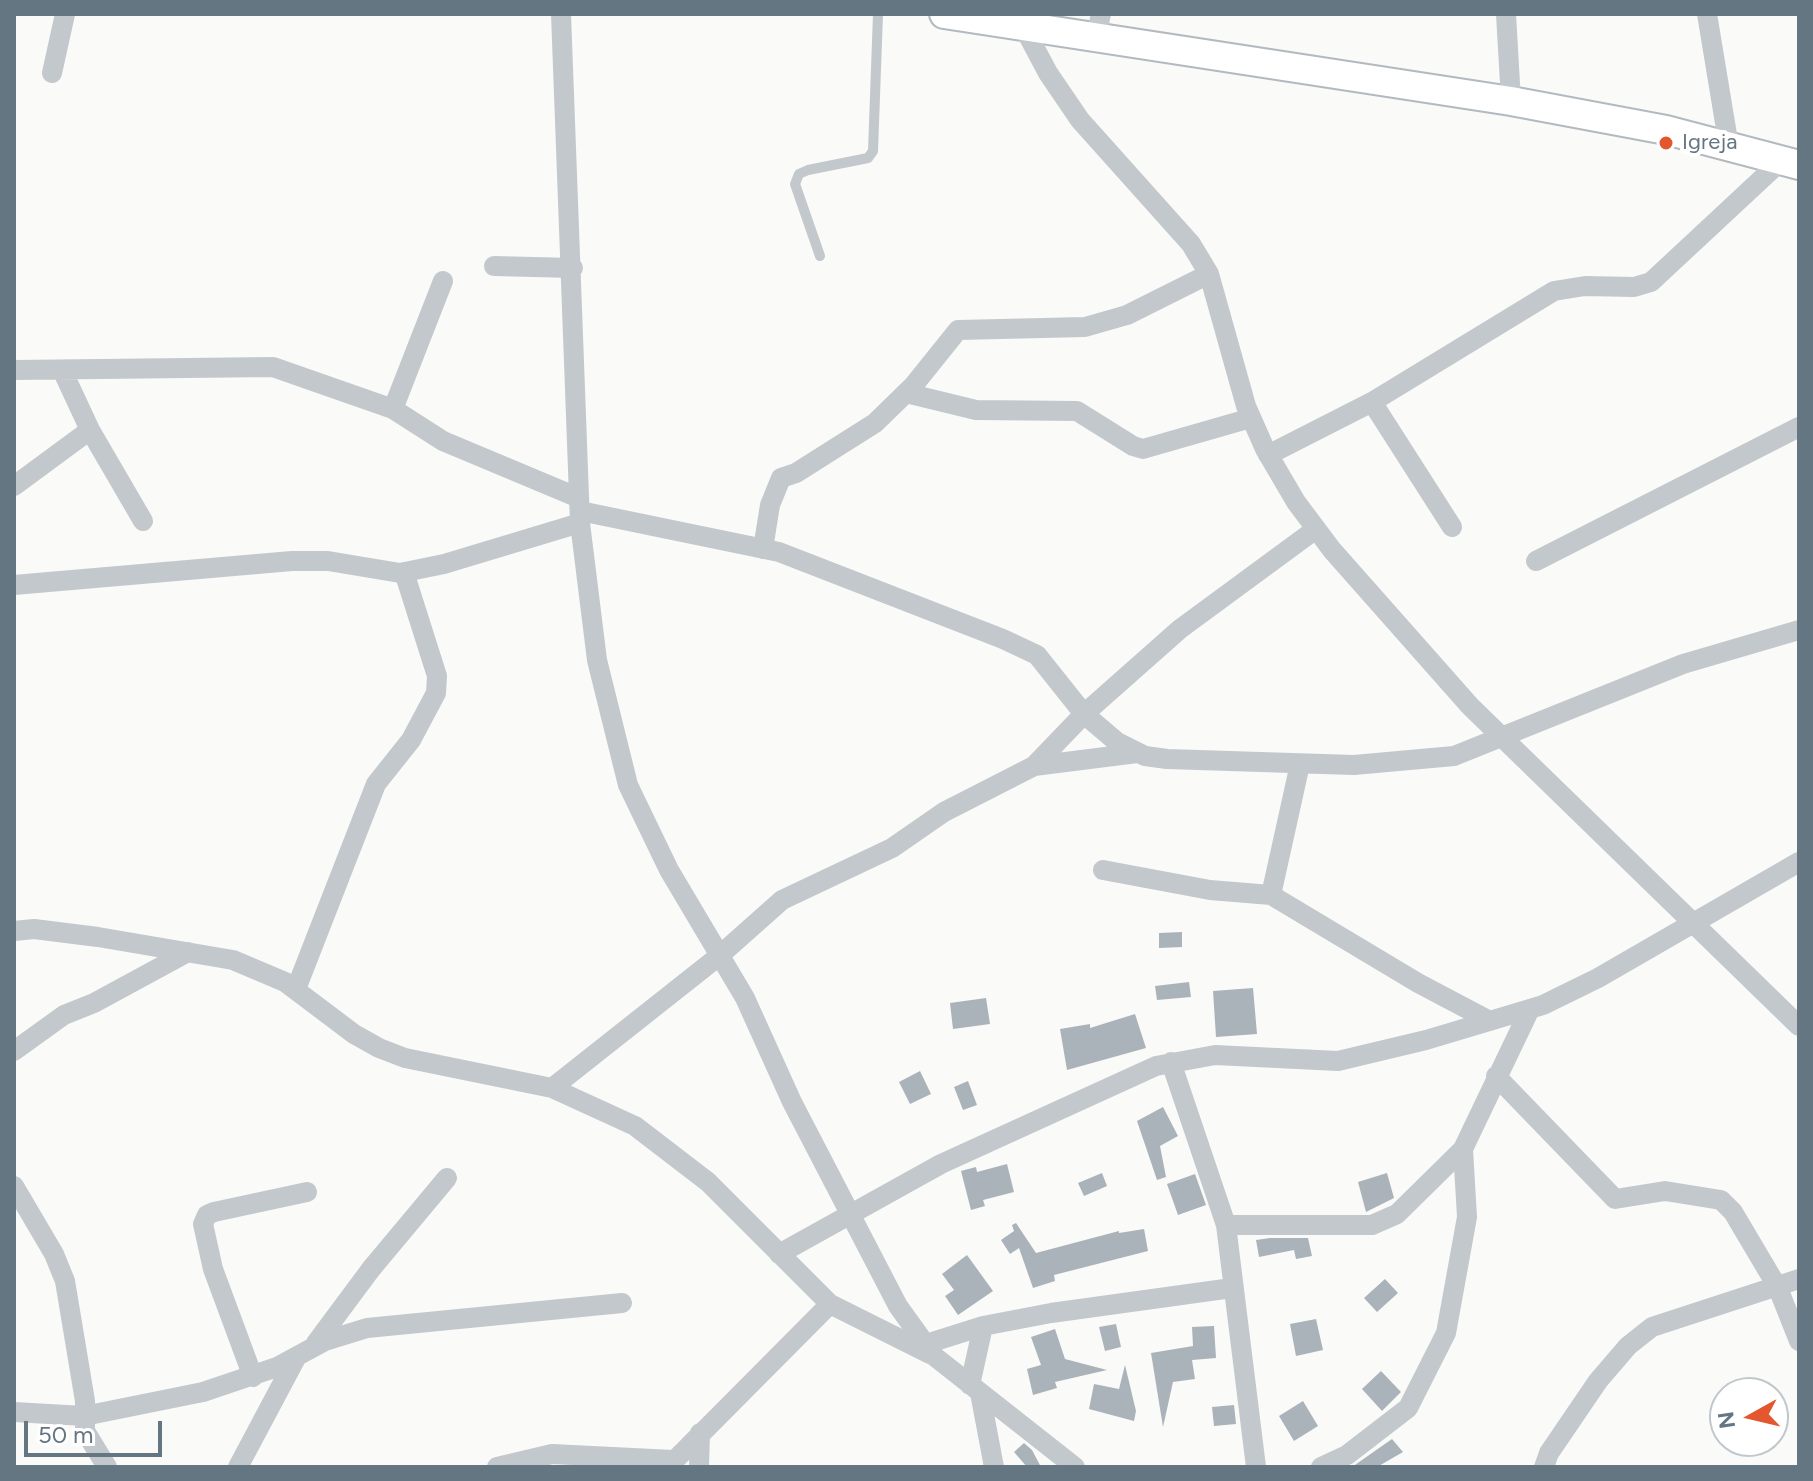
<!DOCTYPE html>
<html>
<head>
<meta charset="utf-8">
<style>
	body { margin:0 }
	#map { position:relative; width:1813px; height:1481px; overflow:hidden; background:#fafaf8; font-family:Figtree,sans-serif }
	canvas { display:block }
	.frame { position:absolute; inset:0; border:16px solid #657683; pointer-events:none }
	.north { position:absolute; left:1709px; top:1377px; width:80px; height:80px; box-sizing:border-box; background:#fff; border:2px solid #c1c8cd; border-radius:50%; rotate:262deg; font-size:22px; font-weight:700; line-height:32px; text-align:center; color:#657683 }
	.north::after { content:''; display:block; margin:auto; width:28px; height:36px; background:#e4572e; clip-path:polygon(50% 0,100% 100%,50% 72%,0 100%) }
	.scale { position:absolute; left:24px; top:1421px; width:138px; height:36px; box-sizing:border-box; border:4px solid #657683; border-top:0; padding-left:10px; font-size:24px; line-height:28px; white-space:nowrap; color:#657683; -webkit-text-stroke:6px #fff; paint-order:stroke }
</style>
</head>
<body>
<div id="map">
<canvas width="1813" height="1481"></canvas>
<div class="frame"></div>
<div class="north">N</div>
<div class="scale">50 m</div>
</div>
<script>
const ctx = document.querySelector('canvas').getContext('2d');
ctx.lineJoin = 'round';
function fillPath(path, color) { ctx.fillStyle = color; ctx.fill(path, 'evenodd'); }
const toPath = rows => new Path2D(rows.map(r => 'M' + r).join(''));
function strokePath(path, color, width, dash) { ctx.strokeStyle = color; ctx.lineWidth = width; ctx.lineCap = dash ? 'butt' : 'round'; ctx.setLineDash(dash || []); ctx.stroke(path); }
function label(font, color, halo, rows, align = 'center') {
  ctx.font = font + ' Figtree,sans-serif'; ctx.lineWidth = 8; ctx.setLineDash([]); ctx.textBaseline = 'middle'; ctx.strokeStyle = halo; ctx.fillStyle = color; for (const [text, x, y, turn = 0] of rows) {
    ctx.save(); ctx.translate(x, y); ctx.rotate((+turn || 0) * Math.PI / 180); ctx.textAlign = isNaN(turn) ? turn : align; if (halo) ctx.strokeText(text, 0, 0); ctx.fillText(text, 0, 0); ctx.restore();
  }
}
const building = toPath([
	[1182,932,1182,947,1159,948,1159,933],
	[1189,982,1191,997,1157,1000,1155,986],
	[1253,988,1257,1034,1216,1037,1213,991],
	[986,998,990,1024,953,1029,950,1003],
	[1135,1014,1146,1048,1067,1070,1060,1029,1090,1024,1090,1028],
	[920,1071,931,1094,910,1104,899,1082],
	[968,1081,977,1105,963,1110,954,1087],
	[1163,1107,1178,1136,1160,1146,1166,1177,1157,1180,1137,1121],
	[1007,1164,1014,1192,983,1200,985,1206,971,1210,961,1171,976,1167,977,1172],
	[1102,1173,1107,1186,1084,1196,1078,1183],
	[1387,1173,1394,1198,1366,1212,1358,1182],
	[1195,1174,1206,1205,1178,1215,1167,1184],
	[1016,1223,1036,1253,1119,1231,1119,1233,1144,1229,1148,1251,1054,1275,1055,1281,1033,1288,1019,1248,1010,1254,1001,1240,1014,1231,1012,1225],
	[1270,1238,1308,1238,1312,1256,1296,1259,1294,1250,1259,1257,1256,1240],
	[967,1255,993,1291,958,1315,945,1296,954,1290,942,1274],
	[1385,1279,1398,1293,1377,1312,1364,1298],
	[1316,1319,1323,1350,1296,1356,1290,1324],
	[1116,1324,1121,1347,1105,1351,1099,1327],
	[1214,1326,1216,1358,1192,1360,1195,1379,1173,1382,1163,1427,1151,1353,1193,1346,1192,1327],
	[1055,1329,1065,1359,1107,1370,1055,1382,1057,1388,1033,1395,1027,1369,1041,1365,1031,1337],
	[1125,1365,1136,1411,1134,1421,1089,1409,1094,1384,1119,1389],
	[1381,1371,1401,1392,1382,1411,1362,1389],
	[1303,1401,1318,1426,1294,1441,1279,1416],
	[1234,1405,1236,1424,1214,1426,1212,1407],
	[1392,1439,1403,1452,1377,1467,1352,1467],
	[1024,1443,1032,1450,1041,1467,1027,1467,1014,1452]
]);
const lane = toPath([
	[820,256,795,184,799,174,808,170,868,158,873,151,878,14]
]);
const street = toPath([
	[561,14,580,523,597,660,628,785,669,870,745,998,792,1102,898,1306,934,1356,1075,1467],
	[1506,14,1511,101],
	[1707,14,1729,147],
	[1022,24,1048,73,1080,120,1191,244,1209,274,1246,406,1265,449,1296,502,1332,550,1470,706,1799,1026],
	[1096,36,1101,14],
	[52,73,65,14],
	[494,266,573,268],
	[14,370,273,367,393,409,443,441,579,498],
	[63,372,90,430,143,521],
	[906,393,976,410,1077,411,1133,446,1143,449,1251,418],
	[1372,402,1452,527],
	[393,409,443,281],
	[1268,455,1372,402,1554,291,1585,286,1634,287,1651,282,1782,160],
	[14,486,90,430],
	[580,511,779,552,1003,639,1037,655,1084,714,1117,742,1145,756,1167,759,1354,765,1454,756,1683,664,1799,630],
	[763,549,770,505,781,478,796,473,875,423,913,386,958,330,1085,327,1127,315,1209,274],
	[1536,561,1799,427],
	[14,585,292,561,328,561,400,573,444,564,580,523],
	[1034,766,1137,753],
	[1103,870,1210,890,1271,895,1418,983,1490,1021],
	[1271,895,1300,764],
	[14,931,34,929,98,937,233,960,285,982,354,1034,379,1048,405,1058,552,1088,635,1126,708,1182,830,1304,930,1354],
	[296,989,376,784,411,740,436,693,437,676,404,572],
	[14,1051,64,1015,94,1003,188,952],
	[1171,1062,1226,1225,1256,1467],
	[1496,1076,1615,1199,1665,1191,1721,1200,1733,1212,1778,1288,1799,1341],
	[552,1088,719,956,782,900,892,848,944,812,1034,766,1084,714,1180,629,1316,529],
	[14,1186,54,1254,65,1281,85,1401,85,1431,107,1467],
	[1226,1225,1372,1225,1397,1214,1463,1149,1530,1009],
	[779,1254,941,1164,1156,1066,1215,1055,1338,1061,1426,1040,1543,1005,1598,978,1799,862],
	[316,1343,371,1269,447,1178],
	[926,1344,983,1326,1051,1313,1232,1288],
	[253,1377,213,1269,203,1224,207,1215,214,1212,307,1192],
	[970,1385,983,1326],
	[980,1393,994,1467],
	[14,1412,84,1416,203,1392,277,1367,325,1341,367,1328,622,1303],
	[238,1467,296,1358],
	[497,1467,552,1454,673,1460],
	[668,1467,830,1304],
	[699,1467,700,1433],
	[1321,1467,1347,1455,1408,1408,1446,1333,1467,1217,1463,1149],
	[1544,1467,1549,1453,1598,1381,1628,1346,1652,1327,1799,1279]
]);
const secondary = toPath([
	[944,14,1511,101,1666,130,1799,165]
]);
const markers = [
	[1666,143,8,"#e4572e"]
];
const poiNames = [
	["Igreja",1682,143]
];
fillPath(building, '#aab3b9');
strokePath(secondary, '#b3babf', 32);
strokePath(lane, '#c3c8cc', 10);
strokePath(street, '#c3c8cc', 20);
strokePath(secondary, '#fff', 28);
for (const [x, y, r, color] of markers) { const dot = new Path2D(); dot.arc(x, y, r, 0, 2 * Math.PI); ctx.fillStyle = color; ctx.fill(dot); strokePath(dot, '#fff', 3); }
label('22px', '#657683', '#fff', poiNames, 'left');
</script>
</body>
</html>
